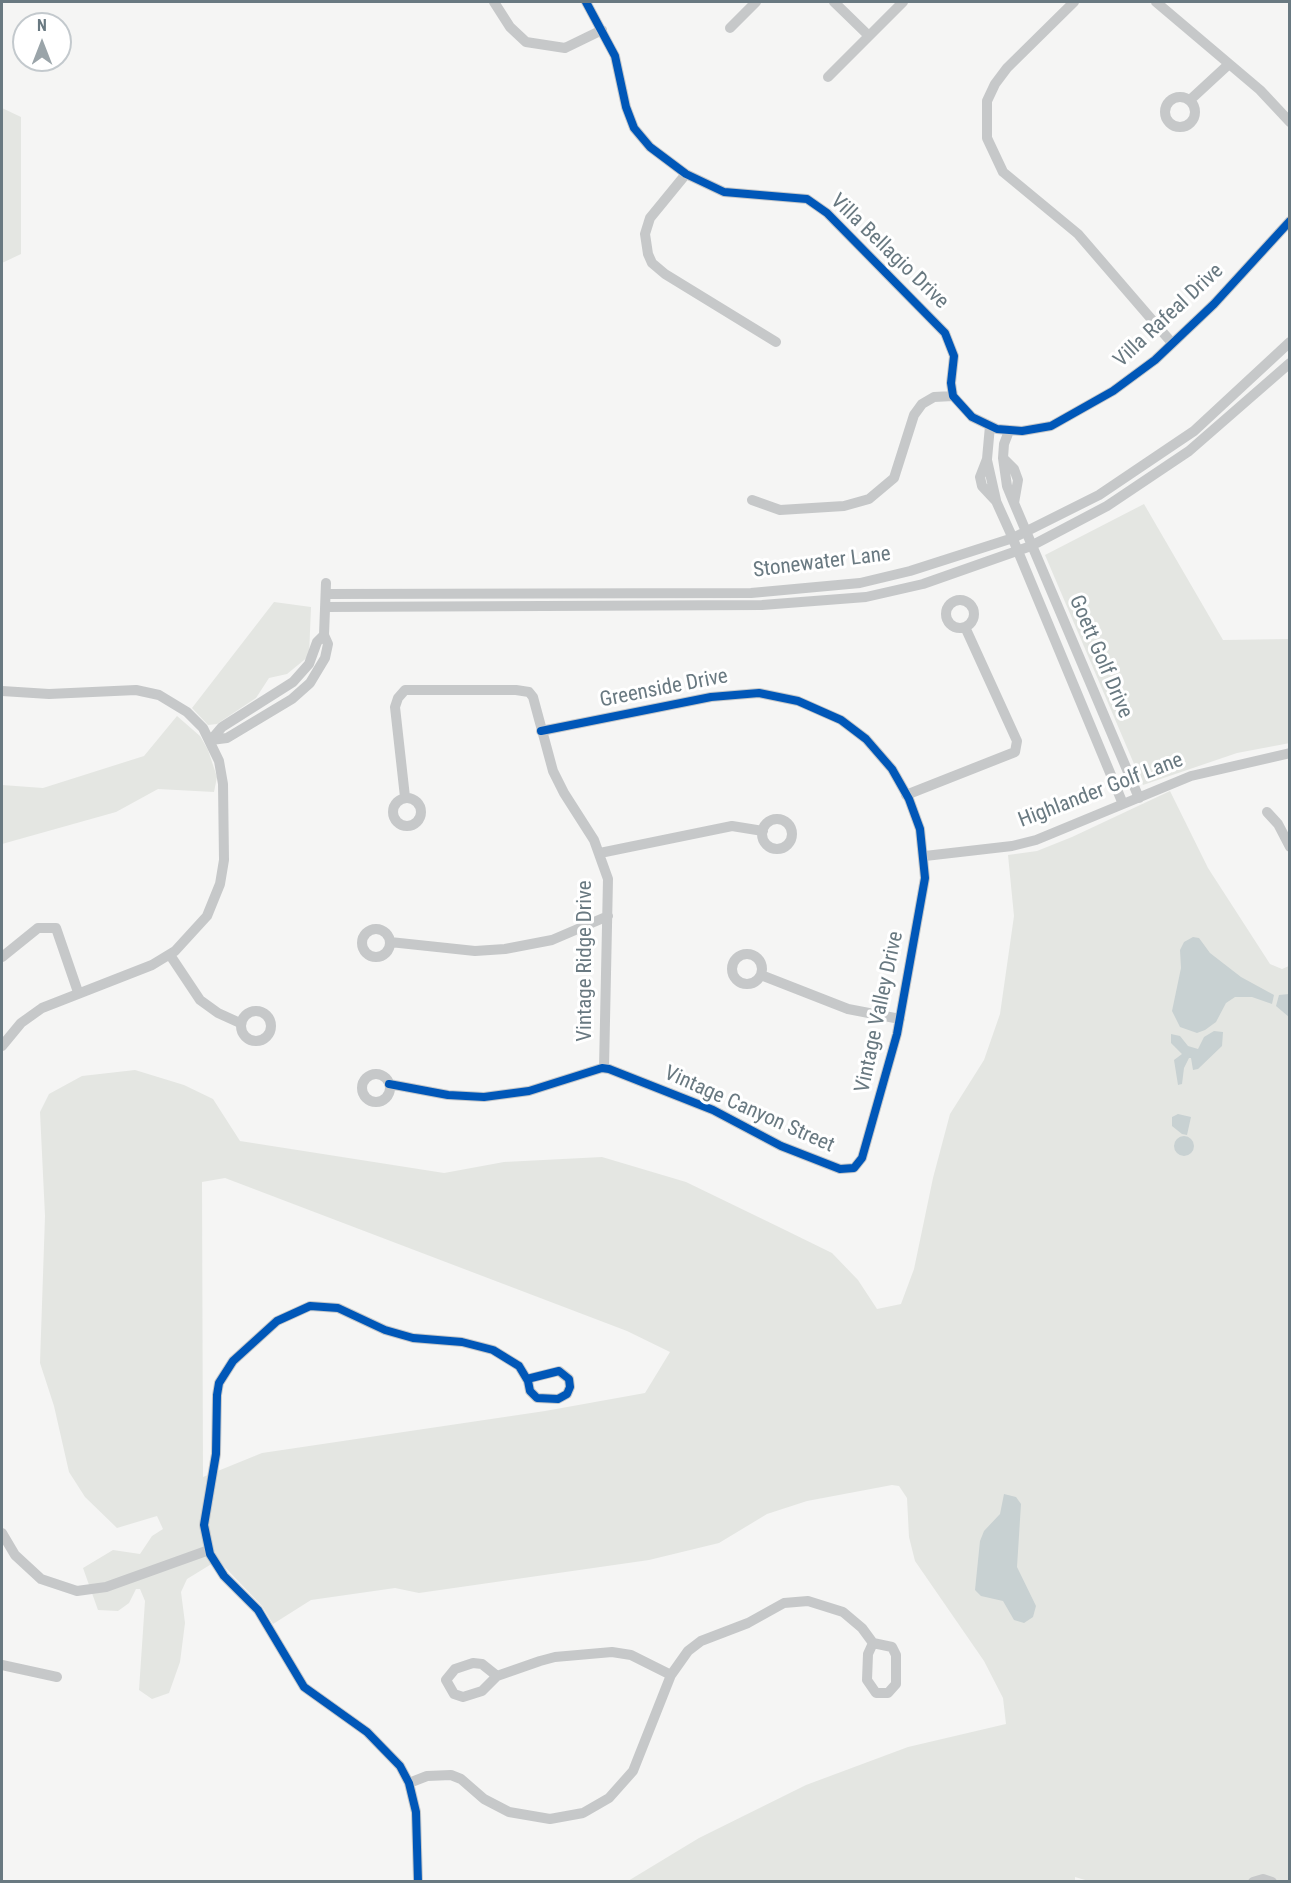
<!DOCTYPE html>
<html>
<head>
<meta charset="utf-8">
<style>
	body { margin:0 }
	#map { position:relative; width:1291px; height:1883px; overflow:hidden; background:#f5f5f4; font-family:"Roboto Condensed",sans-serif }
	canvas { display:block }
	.frame { position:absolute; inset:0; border:3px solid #697981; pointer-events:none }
	.north { position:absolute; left:12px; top:12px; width:60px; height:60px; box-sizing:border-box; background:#fff; border:2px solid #c3c9cd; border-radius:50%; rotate:0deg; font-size:16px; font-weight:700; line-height:24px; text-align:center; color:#697981 }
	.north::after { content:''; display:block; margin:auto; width:21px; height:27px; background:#9aa4a9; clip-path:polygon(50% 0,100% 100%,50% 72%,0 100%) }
</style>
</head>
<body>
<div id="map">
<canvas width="1291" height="1883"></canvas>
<div class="frame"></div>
<div class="north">N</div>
</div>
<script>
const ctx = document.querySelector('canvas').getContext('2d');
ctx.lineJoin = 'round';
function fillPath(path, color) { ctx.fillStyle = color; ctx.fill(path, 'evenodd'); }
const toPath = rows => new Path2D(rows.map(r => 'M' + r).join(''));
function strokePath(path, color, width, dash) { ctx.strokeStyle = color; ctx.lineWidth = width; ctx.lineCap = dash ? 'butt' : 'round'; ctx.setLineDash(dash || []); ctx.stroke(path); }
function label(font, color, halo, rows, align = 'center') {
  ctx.font = font + ' "Roboto Condensed",sans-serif'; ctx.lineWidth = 6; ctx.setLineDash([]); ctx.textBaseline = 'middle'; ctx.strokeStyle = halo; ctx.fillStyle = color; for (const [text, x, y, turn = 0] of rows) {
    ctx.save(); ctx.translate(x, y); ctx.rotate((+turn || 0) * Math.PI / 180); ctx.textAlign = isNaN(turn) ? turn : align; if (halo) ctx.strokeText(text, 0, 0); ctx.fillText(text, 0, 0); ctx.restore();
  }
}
const green = toPath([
	[2,108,21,117,21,254,2,263],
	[1144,504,1223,640,1289,639,1290,743,1237,753,1143,785,1045,555],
	[274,602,311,607,309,656,287,674,269,678,256,698,217,724,208,725,192,708],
	[177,716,200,736,208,750,217,777,214,792,158,789,116,812,2,844,2,785,43,788,144,756],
	[1170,791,1208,868,1270,964,1282,969,1289,966,1289,1881,1092,1882,1075,1877,1075,1882,628,1881,699,1838,806,1785,908,1747,1006,1724,1003,1698,984,1661,915,1561,909,1537,907,1498,899,1486,892,1485,807,1501,767,1514,719,1543,649,1560,419,1593,395,1588,311,1600,273,1624,262,1606,218,1560,187,1579,181,1592,185,1623,180,1662,169,1693,152,1699,139,1690,145,1601,140,1589,136,1589,129,1603,118,1611,98,1610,83,1568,113,1550,140,1554,152,1536,163,1529,157,1516,117,1528,85,1497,69,1472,54,1406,40,1363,45,1216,40,1112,49,1094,82,1076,135,1070,184,1085,213,1099,240,1141,444,1173,504,1162,602,1157,686,1182,781,1228,832,1253,858,1280,877,1309,901,1304,914,1269,933,1178,950,1114,984,1060,1000,1014,1014,916,1008,855,1037,851,1072,837],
	[225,1178,627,1331,670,1352,645,1393,545,1411,262,1453,203,1477,202,1182]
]);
const water = toPath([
	[1193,937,1199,938,1210,953,1241,977,1274,995,1272,1004,1252,997,1235,997,1226,1003,1216,1022,1205,1030,1197,1033,1180,1027,1172,1011,1181,968,1180,950,1184,942],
	[1289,994,1290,994,1289,1017,1276,1006,1279,995],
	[1214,1031,1223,1032,1222,1046,1198,1069,1193,1070,1191,1058,1189,1058,1184,1068,1182,1084,1178,1085,1174,1060,1182,1054,1171,1043,1171,1034,1180,1036,1188,1046,1198,1049,1204,1037],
	[1178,1114,1191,1117,1187,1135,1182,1134,1172,1126,1172,1117],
	'1174 1146a10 10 0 1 1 20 0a10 10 0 1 1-20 0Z',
	[1004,1494,1016,1497,1021,1504,1017,1567,1036,1606,1033,1617,1024,1623,1014,1620,1003,1601,981,1596,975,1590,980,1541,984,1531,1000,1514]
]);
const street = toPath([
	[494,2,510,27,526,42,565,48,602,30],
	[586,2,615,56,626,107,634,128,650,147,686,174,724,192,807,199,827,213,945,333,954,356,951,383,953,396,972,417,997,429,1022,431,1051,426,1113,391,1155,360,1214,304,1290,221],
	[834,2,869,36],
	[1074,2,1007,68,995,84,987,101,987,138,1003,172,1078,234,1172,343],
	[1156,2,1260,90,1290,122],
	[730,28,756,2],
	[828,77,903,2],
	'1165 112a15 15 0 1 1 30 0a15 15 0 1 1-30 0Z',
	[1190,100,1229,64],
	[686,174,650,218,645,234,648,254,652,263,665,274,776,342],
	[990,426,987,459,980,477,982,486,996,501,1010,532,1123,804],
	[1009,431,1004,444,1003,458,1014,469,1018,480,1014,503,1139,798],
	[1003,458,1007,486,1014,503],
	[987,460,996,500],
	[752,500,780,510,844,506,869,499,894,478,914,415,922,404,934,397,953,396],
	[326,594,751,593,860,583,910,571,1013,538,1099,495,1194,431,1290,342],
	'946 614a14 14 0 1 1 28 0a14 14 0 1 1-28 0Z',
	[325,607,762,605,866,597,923,584,1031,546,1107,506,1189,451,1290,363],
	[2,691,49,694,136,690,159,695,187,712,203,728,219,761,223,784,224,860,220,884,207,916,175,951,152,965,42,1008,21,1023,2,1046],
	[211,740,227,738,292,699,310,683,325,658,328,644,324,635,326,583],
	[211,740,222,727,293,682,309,664,317,642,324,635],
	[906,795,1015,752,1017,741,965,627],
	[405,797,395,707,398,698,405,690,516,690,529,692,533,697,553,771,564,793,594,840,608,879,604,1068],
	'393 812a14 14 0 1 1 28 0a14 14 0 1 1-28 0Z',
	[1267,812,1278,824,1290,847],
	'762 834a15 15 0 1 1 30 0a15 15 0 1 1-30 0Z',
	[600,853,732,826,763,831],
	[925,856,1012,846,1036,840,1191,776,1290,753],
	'362 943a14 14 0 1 1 28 0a14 14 0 1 1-28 0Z',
	[390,942,475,951,505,949,552,940,608,916],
	'732 969a15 15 0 1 1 30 0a15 15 0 1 1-30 0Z',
	[170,955,200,1000,218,1013,240,1023],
	[2,957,38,928,56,928,78,992],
	[761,975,848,1009,900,1019],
	'241 1026a15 15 0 1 1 30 0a15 15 0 1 1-30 0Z',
	'362 1088a14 14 0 1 1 28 0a14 14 0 1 1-28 0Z',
	[389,1084,448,1095,484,1097,529,1091,602,1068,609,1069,713,1110,781,1146,840,1169,854,1168,862,1158,897,1034,925,878,920,829,909,799,892,769,866,739,841,720,798,701,759,693,711,697,541,731],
	[2,1533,15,1555,41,1579,77,1591,106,1587,209,1550],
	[873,1643,892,1647,896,1655,896,1684,888,1693,876,1693,867,1680,868,1654,873,1643],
	[2,1665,57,1677],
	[497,1676,482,1664,473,1663,455,1669,446,1680,454,1694,463,1697,482,1691,497,1676,540,1661,555,1657,612,1652,631,1655,671,1675],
	[409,1783,427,1776,451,1775,461,1779,484,1799,509,1812,550,1819,583,1813,609,1798,633,1771,671,1675,688,1651,701,1641,748,1623,784,1603,808,1601,843,1612,862,1628,873,1643],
	[418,1882,416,1812,409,1783,400,1766,367,1732,304,1687,258,1610,224,1576,210,1554,204,1525,216,1454,217,1395,219,1383,233,1361,277,1321,310,1306,338,1308,385,1330,413,1338,462,1342,493,1350,519,1366,528,1381,530,1391,537,1398,558,1399,567,1394,570,1387,569,1379,559,1371,527,1379],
	[1253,1882,1263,1879,1272,1882]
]);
const cycleway = toPath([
	[586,2,615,56,626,107,634,128,650,147,686,174,724,192,807,199,827,213,945,333,954,356,951,383,953,396,972,417,997,429,1022,431,1051,426,1113,391,1155,360,1214,304,1290,221],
	[389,1084,448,1095,484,1097,529,1091,602,1068,609,1069,713,1110,781,1146,840,1169,854,1168,862,1158,897,1034,925,878,920,829,909,799,892,769,866,739,841,720,798,701,759,693,711,697,541,731],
	[418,1882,416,1812,409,1783,400,1766,367,1732,304,1687,258,1610,224,1576,210,1554,204,1525,216,1454,217,1395,219,1383,233,1361,277,1321,310,1306,338,1308,385,1330,413,1338,462,1342,493,1350,519,1366,528,1381,530,1391,537,1398,558,1399,567,1394,570,1387,569,1379,559,1371,527,1379]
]);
const streetNames = [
	["Villa Bellagio Drive",889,252,44],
	["Villa Rafeal Drive",1169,316,-43],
	["Stonewater Lane",822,563,-7],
	["Goett Golf Drive",1100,657,67],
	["Greenside Drive",664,689,-11],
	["Highlander Golf Lane",1101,791,-21],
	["Vintage Ridge Drive",586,961,-90],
	["Vintage Valley Drive",880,1012,-78],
	["Vintage Canyon Street",749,1110,24]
];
fillPath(green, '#e4e6e2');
fillPath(water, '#c8d1d2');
strokePath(street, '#c6c8c9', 10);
strokePath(cycleway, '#0057b8', 8);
label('21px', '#697981', '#fff', streetNames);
</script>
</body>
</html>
